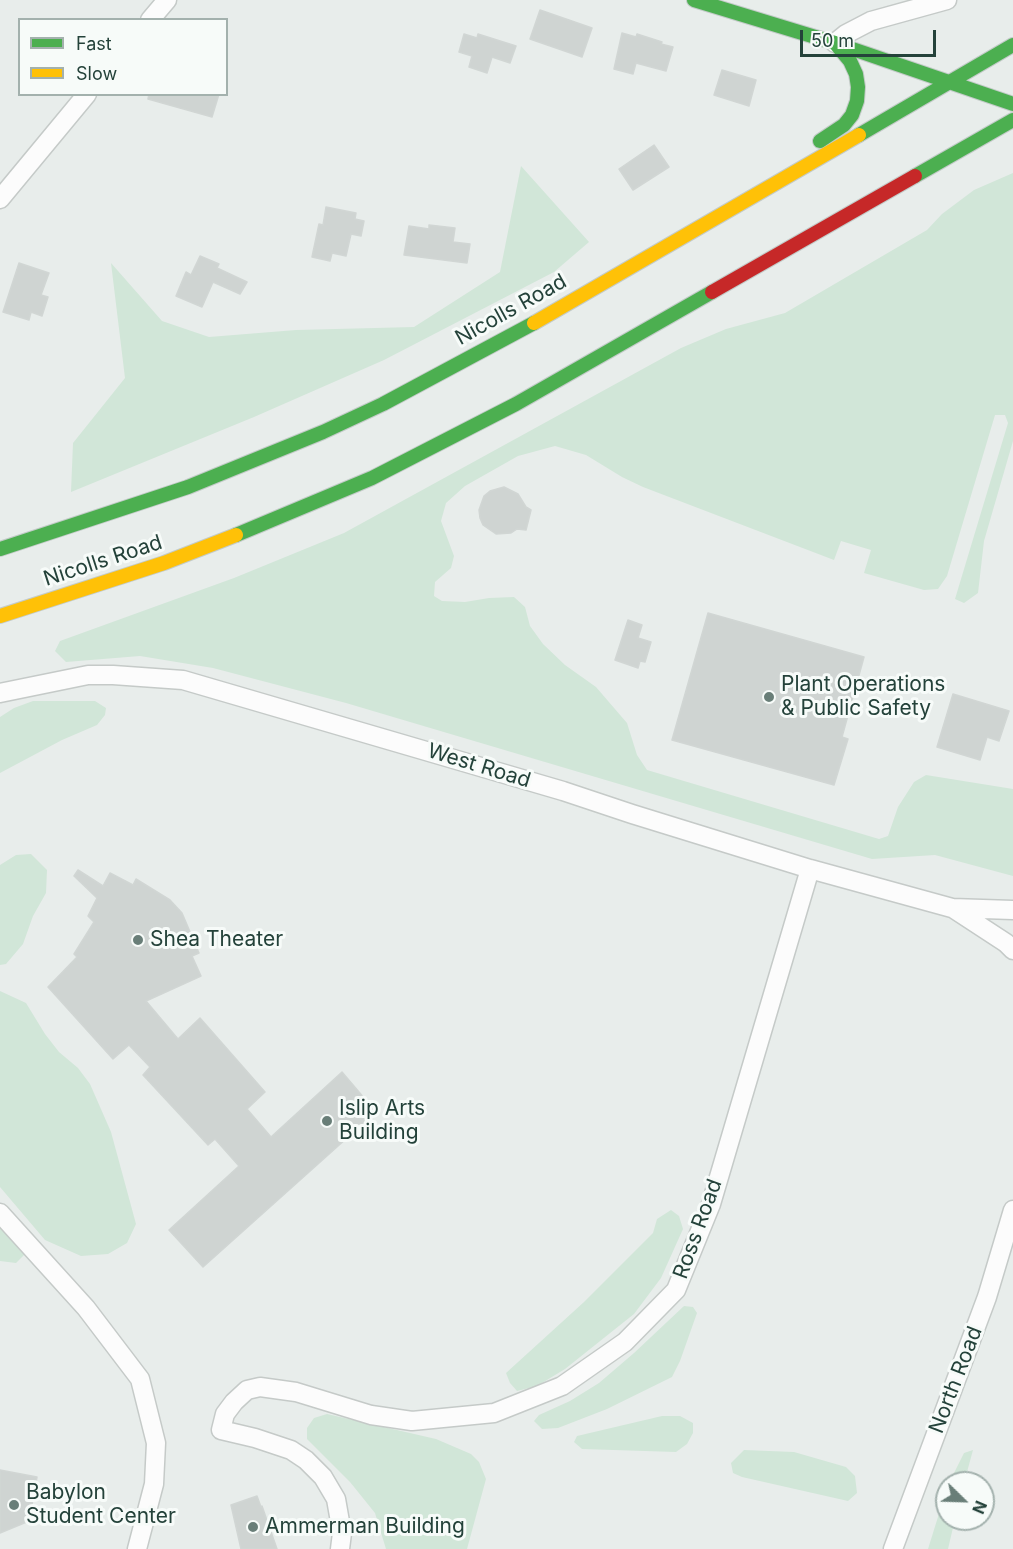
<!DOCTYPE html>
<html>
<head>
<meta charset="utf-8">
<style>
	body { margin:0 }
	#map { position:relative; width:1013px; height:1549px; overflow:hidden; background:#e8edeb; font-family:Inter,sans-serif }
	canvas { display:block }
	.legend { position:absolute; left:18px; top:18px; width:210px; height:78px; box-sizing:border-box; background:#f7fbf9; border:2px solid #a3b1ad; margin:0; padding:8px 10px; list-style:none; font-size:18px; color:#24423a }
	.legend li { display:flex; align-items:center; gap:12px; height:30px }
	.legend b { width:30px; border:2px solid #a3b1ad }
	.north { position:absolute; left:935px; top:1471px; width:60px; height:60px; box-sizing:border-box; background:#f7fbf9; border:2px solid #a3b1ad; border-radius:50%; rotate:113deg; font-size:16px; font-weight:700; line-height:24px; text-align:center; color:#24423a }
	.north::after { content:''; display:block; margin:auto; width:21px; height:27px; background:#697e78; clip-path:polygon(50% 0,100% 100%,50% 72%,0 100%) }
	.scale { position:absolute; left:800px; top:30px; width:136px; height:27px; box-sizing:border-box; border:3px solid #24423a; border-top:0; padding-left:8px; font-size:18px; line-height:21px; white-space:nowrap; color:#24423a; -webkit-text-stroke:4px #f7fbf9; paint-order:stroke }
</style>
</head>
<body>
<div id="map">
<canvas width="1013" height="1549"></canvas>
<ul class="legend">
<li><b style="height:8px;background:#4caf50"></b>Fast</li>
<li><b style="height:8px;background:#ffc107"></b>Slow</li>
</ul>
<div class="north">N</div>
<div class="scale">50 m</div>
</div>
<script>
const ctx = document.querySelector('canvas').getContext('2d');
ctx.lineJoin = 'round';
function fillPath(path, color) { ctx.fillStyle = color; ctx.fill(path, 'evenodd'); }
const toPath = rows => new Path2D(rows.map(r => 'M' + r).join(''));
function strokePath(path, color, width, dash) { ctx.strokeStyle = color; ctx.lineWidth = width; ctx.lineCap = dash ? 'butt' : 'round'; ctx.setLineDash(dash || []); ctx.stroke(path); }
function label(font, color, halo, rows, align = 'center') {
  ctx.font = font + ' Inter,sans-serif'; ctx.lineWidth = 6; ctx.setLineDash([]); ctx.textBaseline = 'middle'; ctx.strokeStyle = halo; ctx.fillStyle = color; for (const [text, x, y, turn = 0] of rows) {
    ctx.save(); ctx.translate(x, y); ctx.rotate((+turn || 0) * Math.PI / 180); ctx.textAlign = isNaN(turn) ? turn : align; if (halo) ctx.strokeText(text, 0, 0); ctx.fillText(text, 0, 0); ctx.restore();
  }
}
const green = toPath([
	[521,166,589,242,554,272,384,360,254,417,71,492,73,443,125,378,111,263,162,321,209,337,296,330,414,327,500,272],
	[1013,173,1013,441,984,541,978,593,964,603,955,599,1008,423,1005,415,995,415,947,576,938,589,924,590,864,573,871,550,841,541,834,560,643,487,622,477,586,455,555,446,518,456,465,486,446,503,441,521,454,556,451,568,435,582,434,596,442,601,465,602,489,598,514,597,525,607,530,626,543,644,565,665,596,687,627,723,637,755,647,770,879,839,888,836,898,807,914,782,926,775,1013,789,1013,876,935,855,872,859,346,703,213,668,140,656,66,662,55,651,60,641,234,578,344,533,681,348,726,329,785,313,927,230,942,214,974,190],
	[33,701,95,701,106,708,105,715,97,725,62,740,0,773,0,717,14,708],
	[31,854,47,870,46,893,33,916,23,944,6,964,0,965,0,865,16,855],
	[0,991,26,1003,45,1034,59,1052,78,1068,90,1084,111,1132,136,1224,127,1243,108,1254,81,1256,45,1240,0,1187],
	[671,1210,679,1216,683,1229,661,1278,634,1314,565,1369,537,1386,517,1391,510,1383,506,1373,584,1302,653,1233,657,1219],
	[0,1227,26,1253,16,1263,0,1261],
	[684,1306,693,1307,697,1313,680,1361,672,1377,607,1409,558,1428,542,1429,534,1421,539,1415,570,1401,599,1383,634,1353],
	[327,1414,436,1439,471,1454,479,1462,486,1479,467,1549,386,1549,375,1513,350,1482,307,1439,307,1428,314,1418],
	[662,1416,680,1416,693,1423,693,1433,687,1444,676,1452,582,1449,574,1442,577,1436],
	[744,1450,794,1452,846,1467,855,1476,857,1493,848,1501,742,1477,733,1473,731,1463],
	[973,1450,964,1483,949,1483,964,1453],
	[947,1488,947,1519,955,1519,948,1549,928,1549]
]);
const building = toPath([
	[540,10,592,28,582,57,530,39,540,10],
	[622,33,636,37,637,34,662,42,661,44,673,47,666,71,636,63,633,74,614,69,622,33],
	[464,34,477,38,478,34,516,46,510,63,492,57,487,73,469,67,472,56,459,52,464,34],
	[722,70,756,80,749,106,714,95,722,70],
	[149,94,219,94,212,117,148,99,149,94],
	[654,145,669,167,633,190,619,169,654,145],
	[326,207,356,213,355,219,364,221,361,236,351,234,346,256,332,253,330,261,312,257,319,224,323,225,326,207],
	[429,225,455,228,453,242,470,244,467,263,404,255,409,226,429,229,429,225],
	[200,256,219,264,217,268,247,282,240,294,213,282,202,307,176,296,186,272,191,275,200,256],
	[19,263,49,273,41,295,48,297,42,316,31,312,29,320,3,312,19,263],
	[504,487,518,494,526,507,531,510,526,530,517,529,511,533,496,534,483,525,480,518,479,510,484,496,490,491,504,487],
	[708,613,864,657,842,737,848,739,834,785,672,740,708,613],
	[628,620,642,625,638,638,651,642,645,662,640,661,638,668,615,660,628,620],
	[953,694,1009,711,999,741,987,737,980,760,937,747,953,694],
	[78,870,103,886,110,873,133,885,136,879,170,900,182,913,199,953,192,956,201,976,146,1001,178,1039,200,1018,265,1092,247,1109,271,1137,342,1072,376,1112,203,1267,169,1230,239,1166,215,1139,208,1145,143,1075,150,1067,129,1045,113,1059,48,987,77,957,74,954,94,922,88,916,97,898,74,876,78,870],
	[0,1470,37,1477,29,1521,0,1533,0,1470],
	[257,1496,261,1507,262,1506,277,1549,241,1549,231,1505,257,1496]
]);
const street = toPath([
	[150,20,167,0],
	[835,43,846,34,871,21,947,0],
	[0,199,87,94],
	[0,693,88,675,113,675,183,680,563,791,632,814,810,869,952,908,1013,910],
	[954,909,1006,943,1013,950],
	[0,1213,86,1308,140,1379,156,1443,154,1484,137,1549],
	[340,1549,342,1533,336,1499,323,1477,306,1460,291,1450,255,1438,221,1430,225,1414,234,1402,247,1390,260,1387,296,1392,371,1415,412,1421,494,1413,562,1386,625,1342,676,1290,711,1204,810,869],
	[893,1549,987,1297,1013,1210]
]);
const fast = toPath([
	[694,0,835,43,1013,104],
	[859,135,1013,45],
	[820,141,844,125,852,115,857,101,858,87,856,74,850,61,835,43],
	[915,176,1013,120],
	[236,535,372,478,516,404,712,292],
	[0,549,188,487,323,432,383,404,534,323]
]);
const slow = toPath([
	[534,323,859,135],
	[0,616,164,563,236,535]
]);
const jam = toPath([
	[712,292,915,176]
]);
const markers = [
	[769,697,6,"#697e78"],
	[138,940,6,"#697e78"],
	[327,1121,6,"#697e78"],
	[14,1505,6,"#697e78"],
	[253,1527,6,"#697e78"]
];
const streetNames = [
	["Nicolls Road",511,310,-29],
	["Nicolls Road",103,561,-18],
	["West Road",479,766,17],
	["Ross Road",698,1229,-70],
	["North Road",956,1380,-69]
];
const poiNames = [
	["Plant Operations",781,685],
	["& Public Safety",781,709],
	["Shea Theater",150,940],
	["Islip Arts",339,1109],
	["Building",339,1133],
	["Babylon",26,1493],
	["Student Center",26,1517],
	["Ammerman Building",265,1527]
];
fillPath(green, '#d1e6d8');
fillPath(building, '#cfd4d2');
strokePath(building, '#d1d6d4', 1.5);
strokePath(street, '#c5cac8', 21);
strokePath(fast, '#c3cbc8', 16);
strokePath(slow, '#c3cbc8', 16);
strokePath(jam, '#c3cbc8', 16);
strokePath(street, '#fcfcfc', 18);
strokePath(fast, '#4caf50', 14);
strokePath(slow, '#ffc107', 14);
strokePath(jam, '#c62828', 14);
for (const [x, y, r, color] of markers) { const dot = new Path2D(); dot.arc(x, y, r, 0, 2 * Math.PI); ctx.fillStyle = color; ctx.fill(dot); strokePath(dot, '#f7fbf9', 2); }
label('21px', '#24423a', '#f7fbf9', streetNames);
label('21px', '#24423a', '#f7fbf9', poiNames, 'left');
</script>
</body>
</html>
